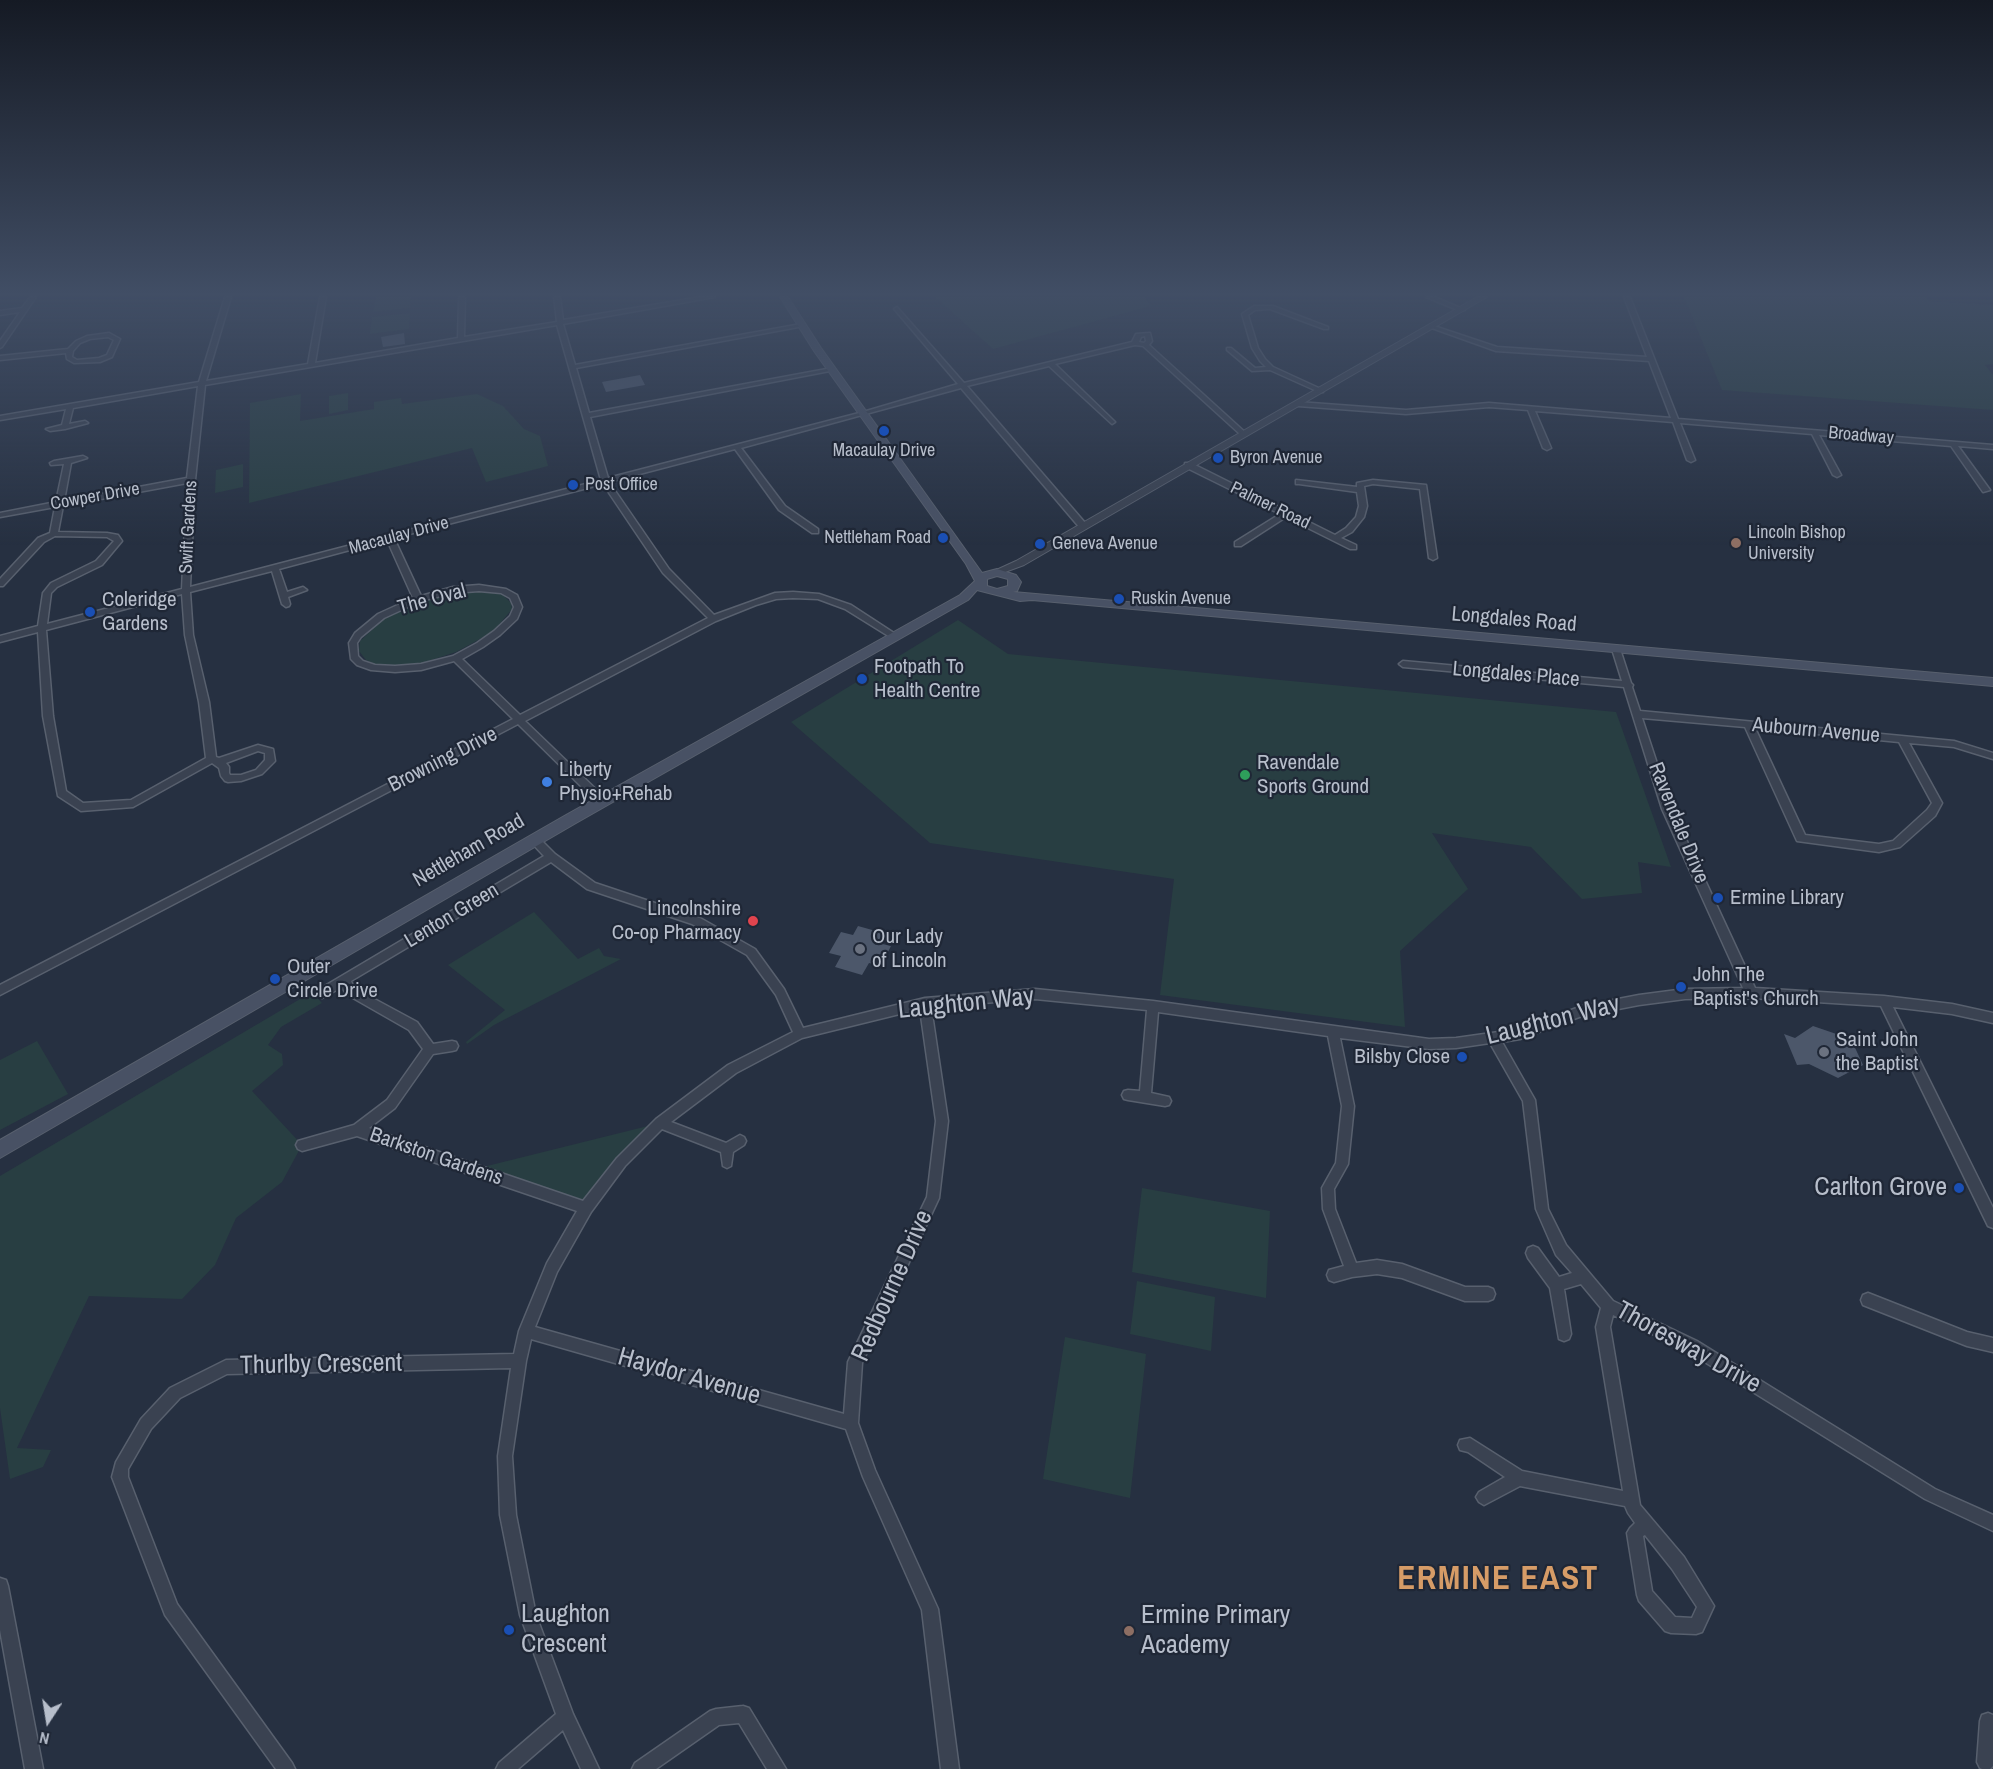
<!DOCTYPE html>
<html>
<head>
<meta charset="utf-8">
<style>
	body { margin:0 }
	#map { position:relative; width:1993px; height:1769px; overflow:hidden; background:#263041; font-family:"Archivo Narrow",sans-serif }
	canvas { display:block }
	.north { position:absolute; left:18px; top:1691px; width:60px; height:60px; -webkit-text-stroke:4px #1f2736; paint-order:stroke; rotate:192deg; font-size:16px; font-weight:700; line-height:24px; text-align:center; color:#b7becb }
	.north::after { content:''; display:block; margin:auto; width:21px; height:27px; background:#b7becb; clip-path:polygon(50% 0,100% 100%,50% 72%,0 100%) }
</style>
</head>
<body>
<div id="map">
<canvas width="1993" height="1769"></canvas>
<div class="north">N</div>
</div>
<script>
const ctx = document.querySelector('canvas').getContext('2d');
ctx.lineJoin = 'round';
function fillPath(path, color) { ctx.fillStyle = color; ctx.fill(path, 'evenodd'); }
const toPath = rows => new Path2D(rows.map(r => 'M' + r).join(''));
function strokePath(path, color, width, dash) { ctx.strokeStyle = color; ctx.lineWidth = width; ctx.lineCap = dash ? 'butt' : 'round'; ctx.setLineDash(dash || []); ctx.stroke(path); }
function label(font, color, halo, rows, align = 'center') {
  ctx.font = font + ' "Archivo Narrow",sans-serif'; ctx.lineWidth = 4.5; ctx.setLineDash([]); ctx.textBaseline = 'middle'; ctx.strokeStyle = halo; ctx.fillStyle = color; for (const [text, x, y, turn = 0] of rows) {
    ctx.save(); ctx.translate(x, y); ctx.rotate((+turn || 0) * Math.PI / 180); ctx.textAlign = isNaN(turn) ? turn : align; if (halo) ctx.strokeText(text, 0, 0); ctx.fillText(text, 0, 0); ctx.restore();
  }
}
const green = toPath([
	[376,297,411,297,410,308,373,312],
	[935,297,1145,297,1151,306,993,349],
	[1684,297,1926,297,1929,301,1993,305,1993,364,1985,365,1993,375,1993,410,1722,390],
	[410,313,409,329,370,334,372,317],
	[348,393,348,410,329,414,329,396],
	[301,394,300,421,374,409,374,402,401,398,402,404,477,394,503,406,524,429,540,436,548,466,486,482,472,448,249,503,250,403],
	[243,464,243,487,215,493,216,470],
	[478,591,502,594,511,603,512,609,493,632,456,652,419,664,397,666,377,665,366,660,359,651,360,641,385,618,428,600,452,594],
	[958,620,1008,654,1616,712,1671,867,1638,862,1642,893,1582,899,1531,847,1432,833,1468,889,1400,951,1405,1027,1160,995,1174,879,930,843,791,722],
	[534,912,578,959,599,948,604,956,621,959,494,1025,467,1044,466,1042,505,1010,448,965],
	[312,992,322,1003,281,1027,268,1045,282,1054,283,1065,252,1091,302,1145,282,1182,236,1218,215,1265,182,1299,89,1296,17,1448,51,1450,43,1467,10,1479,0,1408,0,1176],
	[37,1041,68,1094,0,1130,0,1060],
	[660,1123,586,1208,471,1170],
	[1142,1188,1270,1211,1266,1298,1132,1272],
	[1137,1281,1215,1297,1211,1351,1130,1334],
	[1065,1337,1146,1354,1130,1498,1043,1479]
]);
const building = toPath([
	[404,333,405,344,383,347,381,337],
	[640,375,645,385,606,392,602,382],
	[858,926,883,933,878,943,891,946,881,966,869,963,862,975,835,967,841,956,829,953,841,932,853,935],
	[1813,1026,1851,1039,1863,1065,1838,1078,1809,1064,1797,1065,1784,1034,1795,1038]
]);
const minor = toPath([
	[30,297,36,297,2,347,0,348,0,341,20,312,0,315,0,311,22,308,30,297],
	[225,297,231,297,206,381,308,364,320,297,326,297,315,363,458,338,459,297,465,297,464,337,557,322,554,297,560,297,563,320,700,297,715,297,563,324,575,365,801,324,804,326,576,368,589,413,832,368,835,370,590,417,608,478,863,412,958,384,895,310,894,309,897,307,964,383,1132,342,1136,334,1150,333,1152,341,1149,345,1247,434,1241,435,1143,346,1135,345,1055,364,1114,421,1115,422,1112,424,1049,366,967,386,1086,524,1086,528,1080,528,961,388,741,448,785,506,818,529,818,533,812,533,779,510,735,449,609,482,669,569,714,615,775,593,793,592,819,594,851,605,897,635,896,637,890,637,845,609,818,599,793,598,776,599,756,605,716,621,525,721,605,798,607,801,605,804,599,804,518,724,0,995,0,985,513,719,454,661,421,670,395,672,371,670,357,665,351,659,349,643,355,633,378,614,413,598,387,540,279,569,287,592,303,587,307,590,288,597,290,604,289,606,286,607,282,604,272,571,190,592,193,635,209,702,216,757,219,758,258,745,273,749,275,761,262,774,241,781,228,782,225,781,221,776,219,768,212,763,133,807,81,811,58,796,43,716,38,632,0,642,0,636,38,626,43,593,51,583,96,561,114,541,107,537,55,536,44,542,3,586,0,586,0,579,38,538,50,533,55,507,0,517,0,513,56,502,64,464,51,465,50,463,54,461,83,456,87,458,71,463,64,501,187,478,198,386,73,408,69,424,85,421,88,423,65,429,50,431,46,429,62,425,66,409,0,420,0,416,199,382,225,297],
	[557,325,601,480,190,587,195,480,205,385,557,325],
	[1145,336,1146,341,1144,343,1139,342,1141,337,1145,336],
	[187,483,182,589,47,624,51,593,57,587,102,565,122,541,118,535,107,533,58,532,63,506,187,483],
	[603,484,663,573,708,618,520,715,462,659,483,647,500,635,517,619,522,607,517,595,506,589,479,585,453,587,421,596,394,538,603,484],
	[479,591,501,593,510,598,514,607,510,616,494,631,477,643,453,656,421,664,395,666,375,665,363,661,358,656,357,643,361,637,384,618,421,601,453,593,479,591],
	[182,594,185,635,199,702,206,758,131,800,83,803,66,791,53,716,46,630,182,594],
	[258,751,265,753,265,760,256,770,241,775,230,775,229,773,229,767,226,763,258,751],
	[1426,297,1435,297,1465,310,1460,311,1426,297],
	[1624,297,1630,297,1678,419,1993,445,1993,449,1958,446,1990,490,1983,492,1951,446,1819,435,1841,475,1837,477,1833,475,1812,434,1680,423,1695,460,1691,462,1687,460,1673,422,1535,411,1551,448,1547,450,1543,448,1528,410,1489,407,1406,414,1298,406,1295,404,1298,402,1406,410,1489,403,1671,418,1649,361,1496,351,1429,327,1434,326,1497,347,1647,357,1624,297],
	[1254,306,1273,306,1328,327,1328,329,1324,329,1270,309,1255,310,1248,315,1258,348,1265,359,1273,367,1323,390,1323,392,1319,392,1270,370,1252,371,1227,350,1227,348,1231,348,1255,368,1266,367,1260,361,1252,348,1242,314,1254,306],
	[109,333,120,339,112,357,100,362,74,363,67,359,66,353,0,360,0,356,68,349,76,341,87,336,109,333],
	[108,337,114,340,107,355,99,358,77,360,72,357,73,351,80,343,90,339,108,337],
	[1185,463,1191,463,1335,535,1346,528,1356,517,1359,506,1357,492,1299,484,1296,484,1296,480,1357,487,1357,483,1373,480,1426,485,1437,558,1433,560,1429,558,1420,489,1373,484,1364,486,1367,506,1364,517,1352,532,1341,538,1356,545,1356,549,1350,549,1286,517,1241,546,1235,546,1235,542,1280,514,1185,467,1185,463],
	[1616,646,1620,649,1631,683,1633,685,1632,687,1640,711,1954,741,1993,753,1993,759,1954,747,1909,743,1942,803,1935,816,1900,847,1879,852,1797,841,1745,727,1642,718,1672,809,1755,988,1884,996,1952,1004,1993,1013,1993,1023,1952,1014,1893,1007,1993,1208,1993,1228,1988,1226,1881,1006,1751,998,1685,999,1639,1005,1582,1016,1520,1039,1502,1042,1535,1100,1548,1209,1566,1245,1613,1301,1697,1341,1935,1489,1993,1515,1993,1531,1925,1499,1687,1351,1613,1315,1610,1327,1640,1505,1684,1557,1714,1606,1702,1632,1696,1634,1671,1633,1665,1631,1639,1601,1637,1595,1627,1533,1630,1528,1635,1523,1628,1513,1625,1506,1520,1486,1484,1505,1479,1502,1476,1497,1479,1492,1505,1477,1468,1452,1460,1450,1458,1445,1460,1440,1470,1438,1522,1471,1623,1491,1596,1327,1601,1308,1581,1284,1564,1289,1571,1334,1569,1339,1564,1341,1559,1339,1550,1288,1528,1258,1526,1253,1528,1248,1533,1246,1538,1248,1559,1277,1572,1273,1556,1255,1536,1209,1523,1101,1490,1043,1456,1048,1429,1049,1340,1038,1354,1106,1348,1164,1334,1189,1335,1209,1356,1263,1377,1260,1402,1264,1465,1287,1488,1287,1493,1289,1495,1294,1493,1299,1488,1301,1465,1301,1402,1278,1377,1274,1352,1277,1334,1282,1329,1280,1327,1275,1329,1270,1344,1266,1323,1209,1322,1188,1336,1163,1342,1106,1328,1036,1158,1012,1151,1093,1169,1097,1171,1101,1169,1105,1165,1106,1128,1100,1124,1099,1122,1095,1124,1091,1128,1090,1140,1091,1147,1010,1035,999,931,1007,948,1121,939,1198,862,1363,858,1423,875,1470,938,1609,959,1769,941,1769,922,1610,863,1477,846,1429,531,1339,526,1361,512,1456,516,1515,536,1615,573,1714,599,1769,581,1769,563,1730,518,1769,496,1769,499,1763,556,1714,520,1615,500,1515,498,1456,511,1368,227,1374,180,1398,151,1429,128,1469,128,1477,177,1604,292,1763,295,1769,276,1769,165,1615,112,1477,116,1462,141,1419,170,1388,226,1360,514,1354,519,1331,547,1263,577,1211,357,1136,302,1151,298,1149,296,1145,298,1141,354,1125,387,1100,423,1049,409,1030,346,994,342,987,322,998,318,996,316,993,318,990,544,856,529,840,534,836,538,837,555,854,595,883,700,918,755,949,784,989,803,1028,925,998,1035,989,1153,1001,1429,1039,1456,1038,1520,1029,1582,1006,1639,995,1685,989,1743,988,1662,809,1624,687,1403,667,1399,664,1403,661,1622,681,1612,649,1616,646],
	[1755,728,1899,742,1932,803,1927,810,1893,841,1879,844,1805,835,1755,728],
	[551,862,587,889,692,924,747,955,776,995,793,1032,728,1065,656,1119,617,1158,583,1201,369,1128,395,1108,433,1054,452,1051,456,1050,458,1046,456,1042,452,1041,433,1044,417,1022,354,988,351,981,551,862],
	[920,1009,936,1121,927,1197,848,1362,844,1414,535,1327,557,1272,591,1212,625,1166,662,1129,721,1152,723,1166,727,1168,731,1166,733,1152,744,1145,746,1141,744,1137,740,1135,726,1143,671,1122,736,1073,802,1038,920,1009],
	[1645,1535,1672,1569,1697,1607,1692,1618,1675,1617,1652,1591,1643,1536,1645,1535],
	[1868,1293,1967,1332,1993,1338,1993,1352,1967,1346,1863,1305,1861,1300,1863,1295,1868,1293],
	[0,1578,6,1580,8,1586,43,1769,25,1769,0,1630,0,1578],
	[743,1706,749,1708,786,1769,767,1769,739,1723,719,1725,656,1769,632,1769,635,1763,710,1711,716,1709,743,1706],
	[1988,1713,1993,1715,1993,1766,1990,1769,1982,1769,1980,1768,1977,1762,1980,1721,1982,1715,1988,1713]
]);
const tertiary = toPath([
	[1477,297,1487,297,1024,565,997,575,992,572,1016,561,1477,297]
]);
const secondary = toPath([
	[780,297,788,297,821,348,982,573,997,569,1016,575,1021,582,1017,591,1013,592,1993,678,1993,686,1032,600,1020,601,977,590,968,600,576,823,0,1158,0,1140,566,815,960,595,975,581,966,564,814,351,780,297],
	[997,576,1008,579,1008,586,997,589,987,586,987,579,997,576]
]);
const markers = [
	[884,431,6,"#1a4fb4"],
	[1218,458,6,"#1a4fb4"],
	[573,485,6,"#1a4fb4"],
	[943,538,6,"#1a4fb4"],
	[1736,543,6,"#8d6e63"],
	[1040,544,6,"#1a4fb4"],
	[1119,599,6,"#1a4fb4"],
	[90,612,6,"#1a4fb4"],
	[862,679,6,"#1a4fb4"],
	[1245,775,6,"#2e9e5b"],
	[547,782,6,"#3f7fe0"],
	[1718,898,6,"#1a4fb4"],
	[753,921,6,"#e0444e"],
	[860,949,6,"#6b7280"],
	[275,979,6,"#1a4fb4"],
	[1681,987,6,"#1a4fb4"],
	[1824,1052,6,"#6b7280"],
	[1462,1057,6,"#1a4fb4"],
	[1959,1188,6,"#1a4fb4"],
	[509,1630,6,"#1a4fb4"],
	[1129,1631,6,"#8d6e63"]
];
const farStreetnames = [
	["Broadway",1861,436,5],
	["Cowper Drive",95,497,-10],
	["Palmer Road",1270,506,26],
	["Swift Gardens",189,527,-87],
	["Macaulay Drive",399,536,-15]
];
const farPoinames = [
	["Macaulay Drive",884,451,"center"],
	["Byron Avenue",1230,458],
	["Post Office",585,485],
	["Lincoln Bishop",1748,533],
	["University",1748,554],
	["Nettleham Road",931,538,"right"],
	["Geneva Avenue",1052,544],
	["Ruskin Avenue",1131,599]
];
const poiNames = [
	["Coleridge",102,600],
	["Gardens",102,624],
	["Footpath To",874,667],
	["Health Centre",874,691],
	["Ravendale",1257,763],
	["Sports Ground",1257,787],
	["Liberty",559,770],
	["Physio+Rehab",559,794],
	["Ermine Library",1730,898],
	["Lincolnshire",741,909,"right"],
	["Co-op Pharmacy",741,933,"right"],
	["Our Lady",872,937],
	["of Lincoln",872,961],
	["Outer",287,967],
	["Circle Drive",287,991],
	["John The",1693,975],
	["Baptist's Church",1693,999],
	["Saint John",1836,1040],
	["the Baptist",1836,1064],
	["Bilsby Close",1450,1057,"right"]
];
const streetNames = [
	["The Oval",432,600,-15],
	["Longdales Road",1514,620,5],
	["Longdales Place",1516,675,5],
	["Aubourn Avenue",1816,731,5],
	["Browning Drive",443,760,-27],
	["Ravendale Drive",1678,823,68],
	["Nettleham Road",469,851,-30],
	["Lenton Green",452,916,-31],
	["Barkston Gardens",436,1157,19]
];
const nearStreetnames = [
	["Laughton Way",966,1004,-6],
	["Laughton Way",1553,1021,-14],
	["Redbourne Drive",893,1286,-66],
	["Thoresway Drive",1688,1348,29],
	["Thurlby Crescent",321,1365,-1],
	["Haydor Avenue",689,1377,16]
];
const nearPoinames = [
	["Carlton Grove",1947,1188,"right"],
	["Laughton",521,1615],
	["Crescent",521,1645],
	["Ermine Primary",1141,1616],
	["Academy",1141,1646]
];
const nearDistrictnames = [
	["ERMINE EAST",1498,1580]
];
fillPath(green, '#283e42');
fillPath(building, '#4c576a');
strokePath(minor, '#58606e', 3);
strokePath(tertiary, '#58606e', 2);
strokePath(secondary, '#58606e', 2);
fillPath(minor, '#3a4251');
fillPath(tertiary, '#3a4251');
fillPath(secondary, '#485164');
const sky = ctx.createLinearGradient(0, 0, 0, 545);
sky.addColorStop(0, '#151a24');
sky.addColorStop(0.54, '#414e65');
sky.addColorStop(1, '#414e6500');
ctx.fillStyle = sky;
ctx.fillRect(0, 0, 1993, 545);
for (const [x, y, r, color] of markers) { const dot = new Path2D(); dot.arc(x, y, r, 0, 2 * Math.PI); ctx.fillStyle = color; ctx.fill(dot); strokePath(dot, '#1f2736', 2); }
label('18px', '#b7becb', '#1f2736', farStreetnames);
label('18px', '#b7becb', '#1f2736', farPoinames, 'left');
label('21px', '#b7becb', '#1f2736', poiNames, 'left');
label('21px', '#b7becb', '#1f2736', streetNames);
label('26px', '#b7becb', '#1f2736', nearStreetnames);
label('26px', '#b7becb', '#1f2736', nearPoinames, 'left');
ctx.letterSpacing = '1.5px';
label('bold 33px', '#d69c67', '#1f2736', nearDistrictnames);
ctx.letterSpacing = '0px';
</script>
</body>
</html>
